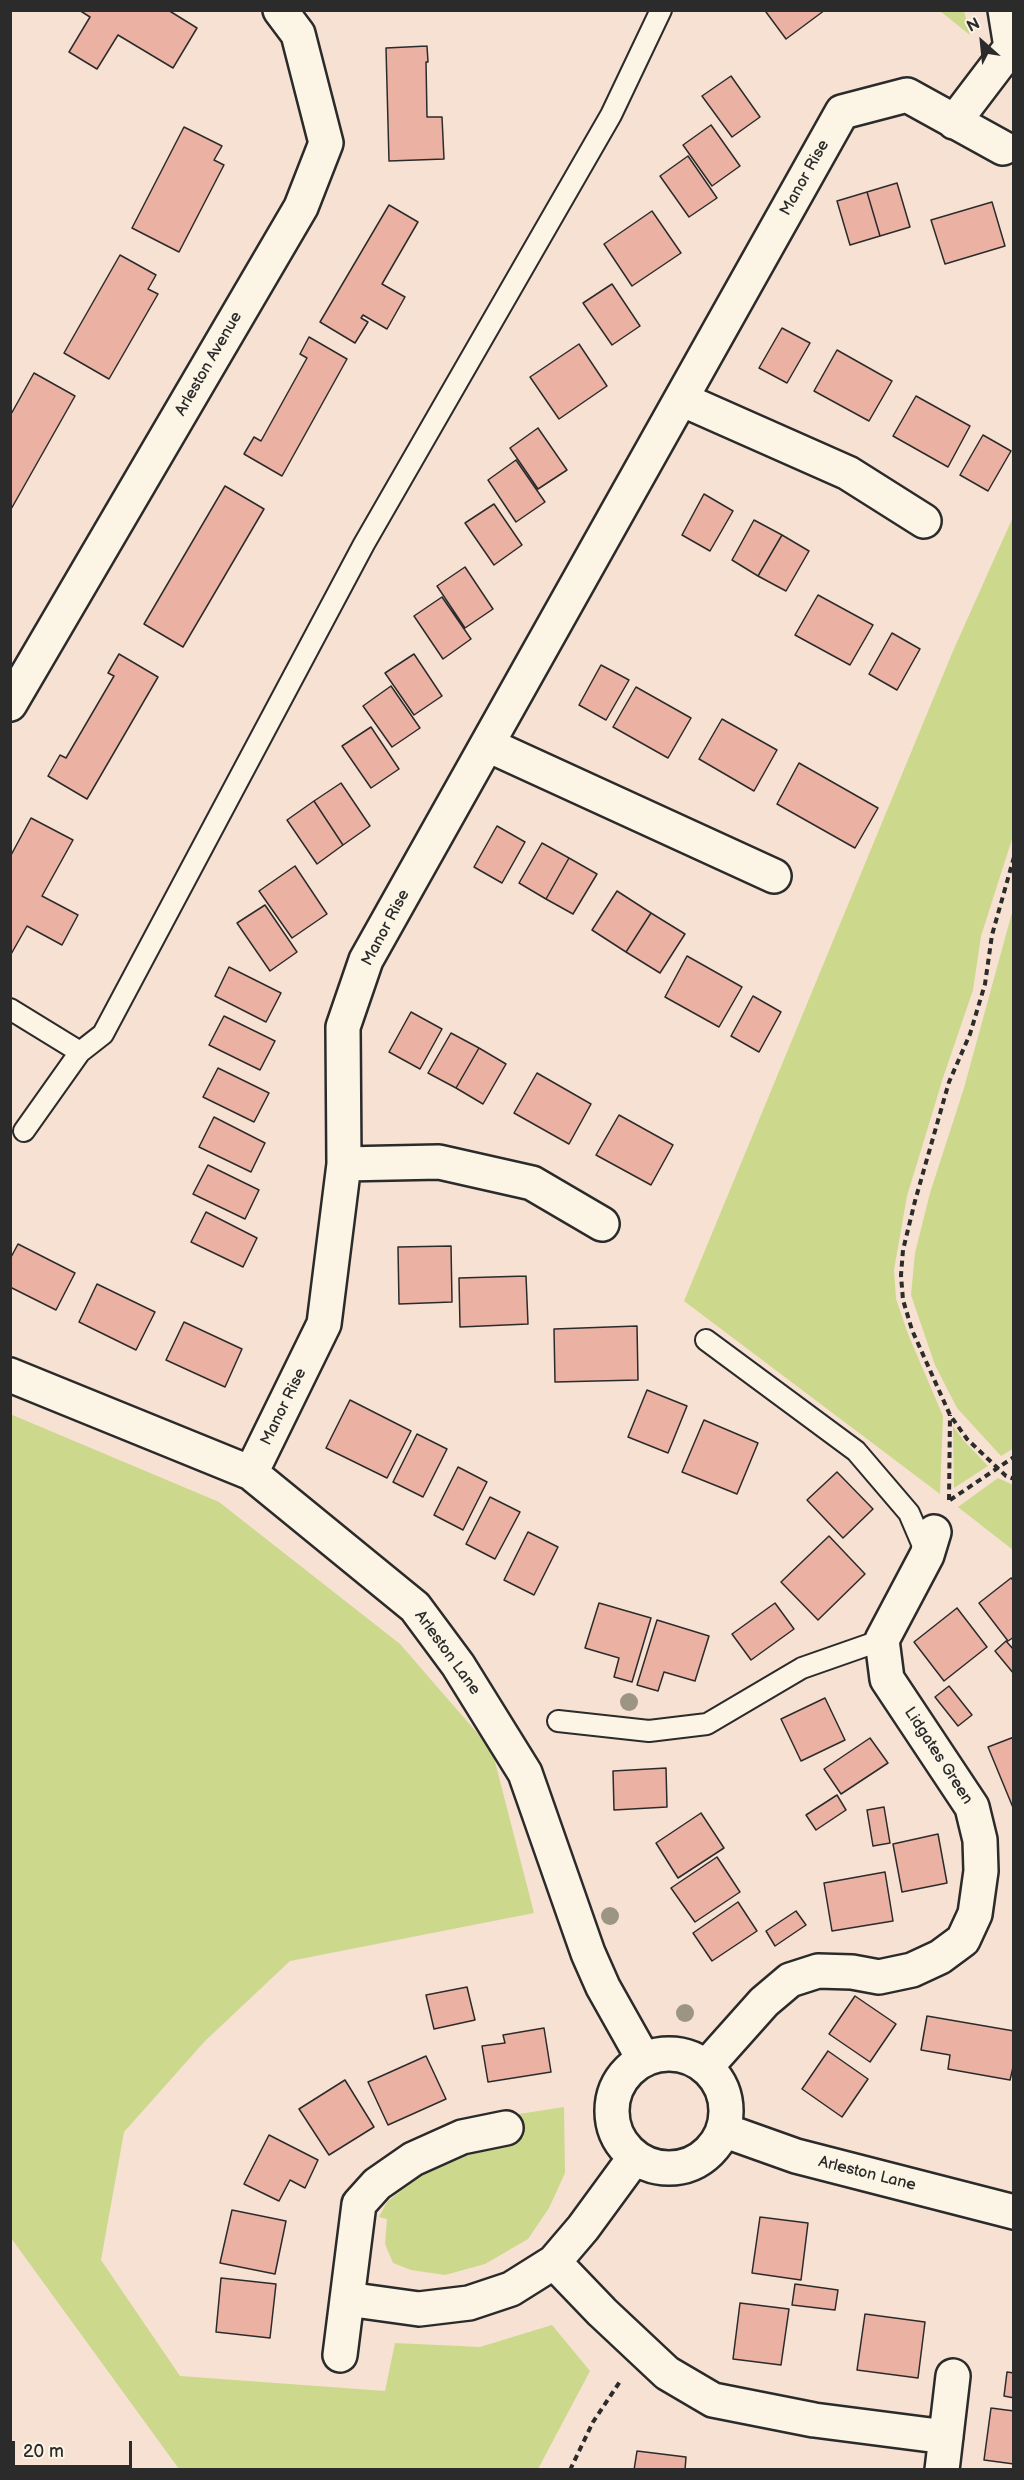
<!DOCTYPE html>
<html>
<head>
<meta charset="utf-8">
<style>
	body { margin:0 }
	#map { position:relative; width:1024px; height:2480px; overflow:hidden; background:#f7e1d2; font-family:"Balsamiq Sans",sans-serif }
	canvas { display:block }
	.frame { position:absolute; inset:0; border:12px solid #2b2b2b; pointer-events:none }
	.north { position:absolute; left:952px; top:12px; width:60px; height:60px; -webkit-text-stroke:4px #fcf5e5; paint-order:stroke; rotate:333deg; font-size:16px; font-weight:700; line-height:24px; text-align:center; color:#2b2b2b }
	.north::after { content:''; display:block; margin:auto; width:21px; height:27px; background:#2b2b2b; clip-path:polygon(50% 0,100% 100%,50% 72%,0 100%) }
	.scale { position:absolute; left:12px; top:2441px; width:120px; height:27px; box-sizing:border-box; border:3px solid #2b2b2b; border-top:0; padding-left:8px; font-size:18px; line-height:21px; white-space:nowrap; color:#2b2b2b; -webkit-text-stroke:4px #fcf5e5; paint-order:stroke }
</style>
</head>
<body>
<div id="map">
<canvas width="1024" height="2480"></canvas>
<div class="frame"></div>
<div class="north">N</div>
<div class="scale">20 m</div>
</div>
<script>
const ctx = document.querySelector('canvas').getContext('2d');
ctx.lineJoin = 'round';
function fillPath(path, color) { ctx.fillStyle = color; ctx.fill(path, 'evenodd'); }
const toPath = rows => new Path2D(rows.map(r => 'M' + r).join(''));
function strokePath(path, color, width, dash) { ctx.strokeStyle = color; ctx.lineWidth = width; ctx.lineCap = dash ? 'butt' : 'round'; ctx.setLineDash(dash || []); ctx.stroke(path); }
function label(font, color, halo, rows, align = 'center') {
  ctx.font = font + ' "Balsamiq Sans",sans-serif'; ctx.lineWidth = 5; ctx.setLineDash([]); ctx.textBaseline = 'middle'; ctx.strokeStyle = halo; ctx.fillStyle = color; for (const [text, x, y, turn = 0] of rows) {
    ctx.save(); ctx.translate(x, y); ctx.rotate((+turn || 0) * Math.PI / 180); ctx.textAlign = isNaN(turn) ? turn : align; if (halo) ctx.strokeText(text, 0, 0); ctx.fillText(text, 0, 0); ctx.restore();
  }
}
const green = toPath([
	[940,11,964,11,970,35],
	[1013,517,1013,836,981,936,973,990,943,1078,907,1196,894,1270,896,1299,908,1334,943,1416,940,1494,684,1301,953,651],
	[1013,909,1014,1448,1001,1456,957,1408,935,1365,911,1295,915,1253,930,1193,964,1088],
	[10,1414,219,1502,400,1644,492,1750,534,1913,290,1961,205,2041,124,2132,101,2260,180,2376,385,2391,395,2343,480,2347,552,2325,590,2371,538,2469,179,2469,11,2238],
	[953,1426,964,1441,988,1466,954,1488],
	[998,1478,1013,1485,1013,1550,958,1507],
	[564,2107,565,2173,549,2208,528,2239,485,2264,445,2275,411,2270,393,2263,385,2244,387,2219,379,2217,387,2202,426,2170,470,2151,524,2137,519,2114]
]);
const building = toPath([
	[79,10,168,10,197,28,173,68,118,35,97,69,69,52,90,17,79,10],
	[768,10,825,10,786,39,766,12,768,10],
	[427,46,428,62,426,62,427,117,442,117,444,159,389,161,386,48,427,46],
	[731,76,760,117,732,137,702,96,731,76],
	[711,125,740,166,712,186,683,145,711,125],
	[184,127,222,146,214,160,224,165,179,252,132,228,184,127],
	[688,156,717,198,689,217,660,176,688,156],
	[897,183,910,227,880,236,867,192,897,183],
	[867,192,880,236,850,245,837,201,867,192],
	[992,202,1005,246,945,264,931,220,992,202],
	[389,205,418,222,382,284,405,297,387,329,363,315,361,318,368,322,355,343,320,322,389,205],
	[652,211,681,253,632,286,604,244,652,211],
	[120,255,156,275,148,289,158,294,109,379,64,353,120,255],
	[612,284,640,326,612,345,583,303,612,284],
	[782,328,810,343,787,383,759,368,782,328],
	[309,337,347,359,282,476,244,454,254,437,261,441,307,358,300,354,309,337],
	[579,344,607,386,559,419,530,377,579,344],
	[837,350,892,381,869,421,814,391,837,350],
	[34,373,75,396,10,511,10,416,34,373],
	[916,396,970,426,948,467,893,436,916,396],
	[538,428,567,470,538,489,510,448,538,428],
	[983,435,1011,451,988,491,960,475,983,435],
	[516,460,545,502,516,522,488,480,516,460],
	[225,486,264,509,183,647,144,624,225,486],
	[704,494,733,511,710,551,682,535,704,494],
	[494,504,522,545,494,565,465,523,494,504],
	[754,520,782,535,758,576,732,560,754,520],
	[782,535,809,551,786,591,758,576,782,535],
	[465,567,493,609,465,628,437,586,465,567],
	[818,595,873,625,850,665,795,635,818,595],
	[442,597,471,639,443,659,414,616,442,597],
	[892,633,920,649,897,690,869,674,892,633],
	[119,654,158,677,87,799,48,776,60,755,66,758,114,676,108,673,119,654],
	[414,654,442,696,414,715,385,673,414,654],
	[601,665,629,680,606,720,579,705,601,665],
	[391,686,420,728,392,747,363,706,391,686],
	[636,687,691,718,668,758,613,727,636,687],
	[722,719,777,750,754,791,699,759,722,719],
	[371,727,399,769,371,788,342,746,371,727],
	[799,763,878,808,855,848,777,804,799,763],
	[341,783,370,826,343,845,314,801,341,783],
	[314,801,343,845,317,864,287,820,314,801],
	[31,818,73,840,42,896,78,915,62,945,27,926,10,956,10,857,31,818],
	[497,826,525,842,502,883,474,867,497,826],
	[542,843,569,858,546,899,519,883,542,843],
	[569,858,597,874,573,914,546,899,569,858],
	[295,866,327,914,292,938,259,891,295,866],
	[617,891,651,913,626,952,592,930,617,891],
	[265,905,297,952,270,971,237,923,265,905],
	[651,913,685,934,660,973,626,952,651,913],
	[687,956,742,987,719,1027,665,997,687,956],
	[229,967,281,993,266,1022,215,996,229,967],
	[753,996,781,1012,759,1052,731,1036,753,996],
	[411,1012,442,1029,420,1069,389,1052,411,1012],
	[224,1016,275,1041,260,1070,209,1045,224,1016],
	[451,1033,479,1048,456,1088,428,1073,451,1033],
	[479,1048,506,1064,483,1104,456,1088,479,1048],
	[218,1068,269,1093,254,1122,203,1097,218,1068],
	[537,1073,591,1104,569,1144,514,1113,537,1073],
	[619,1115,673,1145,651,1185,596,1155,619,1115],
	[214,1117,265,1143,251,1172,199,1147,214,1117],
	[208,1165,259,1190,245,1219,193,1194,208,1165],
	[206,1212,257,1238,243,1267,191,1242,206,1212],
	[18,1244,75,1273,56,1310,10,1287,10,1259,18,1244],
	[451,1246,452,1302,399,1304,398,1247,451,1246],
	[526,1276,528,1324,460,1327,459,1278,526,1276],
	[97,1284,155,1312,136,1350,79,1322,97,1284],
	[184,1322,242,1349,225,1387,166,1360,184,1322],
	[637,1326,638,1380,555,1382,554,1329,637,1326],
	[647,1390,687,1406,668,1453,628,1437,647,1390],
	[350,1400,411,1431,387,1478,326,1448,350,1400],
	[704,1420,758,1443,737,1494,682,1472,704,1420],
	[417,1434,447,1449,423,1497,393,1482,417,1434],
	[458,1467,487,1482,463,1530,434,1515,458,1467],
	[837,1472,873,1509,843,1538,807,1500,837,1472],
	[490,1497,520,1512,495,1559,466,1544,490,1497],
	[528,1532,558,1547,534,1595,504,1580,528,1532],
	[829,1536,865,1574,818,1620,781,1582,829,1536],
	[1011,1578,1014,1581,1014,1637,1008,1641,979,1603,1011,1578],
	[599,1603,651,1618,632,1682,614,1677,619,1658,585,1648,599,1603],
	[775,1603,794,1629,751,1660,732,1634,775,1603],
	[957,1608,987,1647,944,1681,914,1642,957,1608],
	[657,1620,709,1636,695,1681,664,1672,658,1691,637,1685,657,1620],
	[1006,1641,1014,1650,1014,1674,995,1651,1006,1641],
	[949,1686,972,1715,958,1726,935,1697,949,1686],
	[825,1698,845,1740,801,1761,781,1719,825,1698],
	[1014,1737,1014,1810,988,1747,1014,1737],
	[870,1738,888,1763,841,1794,824,1769,870,1738],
	[666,1768,667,1807,614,1810,613,1771,666,1768],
	[837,1795,846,1810,816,1830,806,1815,837,1795],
	[884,1807,890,1843,873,1846,867,1810,884,1807],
	[701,1813,724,1848,678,1878,656,1843,701,1813],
	[938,1834,947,1883,902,1892,893,1844,938,1834],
	[717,1857,740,1892,695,1922,671,1888,717,1857],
	[885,1872,893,1921,832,1931,824,1883,885,1872],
	[738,1902,757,1931,712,1961,693,1933,738,1902],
	[796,1911,806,1925,775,1946,766,1931,796,1911],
	[467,1987,475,2020,434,2029,426,1995,467,1987],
	[855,1996,896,2024,870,2062,829,2034,855,1996],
	[927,2016,1014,2031,1014,2063,1010,2080,948,2069,950,2055,921,2050,927,2016],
	[544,2028,551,2072,488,2082,482,2046,505,2043,503,2035,544,2028],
	[828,2051,868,2079,842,2117,802,2089,828,2051],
	[426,2056,446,2099,388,2125,368,2082,426,2056],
	[345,2080,374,2127,329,2155,299,2109,345,2080],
	[269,2135,318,2160,305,2188,290,2180,279,2201,244,2184,269,2135],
	[232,2210,286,2221,275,2274,220,2263,232,2210],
	[760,2217,808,2223,801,2280,752,2273,760,2217],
	[221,2278,276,2284,270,2338,216,2332,221,2278],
	[795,2284,838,2290,835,2310,792,2305,795,2284],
	[740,2303,789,2309,781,2365,733,2359,740,2303],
	[865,2314,925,2322,918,2378,857,2370,865,2314],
	[1007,2372,1014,2373,1014,2398,1004,2396,1007,2372],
	[991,2408,1014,2411,1014,2464,984,2460,991,2408],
	[637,2451,686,2457,685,2470,634,2470,637,2451]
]);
const path = toPath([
	[1014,857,992,935,985,984,970,1034,949,1082,915,1201,903,1250,901,1275,903,1300,912,1330,950,1415,967,1439,1006,1476,1014,1479],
	[949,1500,950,1415],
	[950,1500,1014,1457],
	[570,2470,593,2422,621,2380]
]);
const lane = toPath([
	[10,1009,80,1052,24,1131],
	[80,1052,103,1034,364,544,611,115,661,10],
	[706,1340,856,1451,909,1513,927,1555],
	[558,1721,649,1731,707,1724,802,1668,882,1640]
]);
const street = toPath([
	[954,122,1011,47,1005,10],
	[681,399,848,473,924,521],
	[10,704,301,207,326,143,298,34,280,10],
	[488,745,774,876],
	[344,1164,439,1162,532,1183,602,1224],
	[10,1375,251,1473,415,1607,458,1665,525,1773,588,1953,603,1987,644,2060],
	[251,1473,324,1324,344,1164,343,1027,366,960,842,112,907,95,1003,148],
	'612 2111a57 57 0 1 1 114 0a57 57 0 1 1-114 0Z',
	[706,2067,764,2002,790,1980,818,1971,852,1972,879,1977,912,1970,940,1957,963,1940,975,1914,981,1871,980,1840,972,1807,887,1679,882,1640,927,1555,934,1532],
	[723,2130,796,2156,1014,2212],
	[554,2262,602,2312,667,2373,713,2400,814,2420,946,2437],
	[347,2299,419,2309,469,2303,511,2289,554,2262,583,2228,635,2157],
	[340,2355,359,2204,377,2184,413,2159,462,2137,506,2128],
	[942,2470,953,2376]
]);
const trees = [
	[629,1702],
	[610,1916],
	[685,2013]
];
const streetNames = [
	["Manor Rise",805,178,-61],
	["Arleston Avenue",209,364,-60],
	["Manor Rise",386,928,-62],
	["Manor Rise",284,1407,-64],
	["Arleston Lane",447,1653,54],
	["Lidgates Green",938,1756,57],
	["Arleston Lane",867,2174,14]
];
fillPath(green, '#ccd88c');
fillPath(building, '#ebb2a4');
strokePath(building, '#2b2b2b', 1.5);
strokePath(lane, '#2b2b2b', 24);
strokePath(street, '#2b2b2b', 38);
strokePath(path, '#2b2b2b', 4, [6, 4.5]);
strokePath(lane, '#fcf5e5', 20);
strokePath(street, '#fcf5e5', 33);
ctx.fillStyle = '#9d9583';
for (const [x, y] of trees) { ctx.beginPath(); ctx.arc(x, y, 9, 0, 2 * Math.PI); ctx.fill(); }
label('16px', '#2b2b2b', '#fcf5e5', streetNames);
</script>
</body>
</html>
